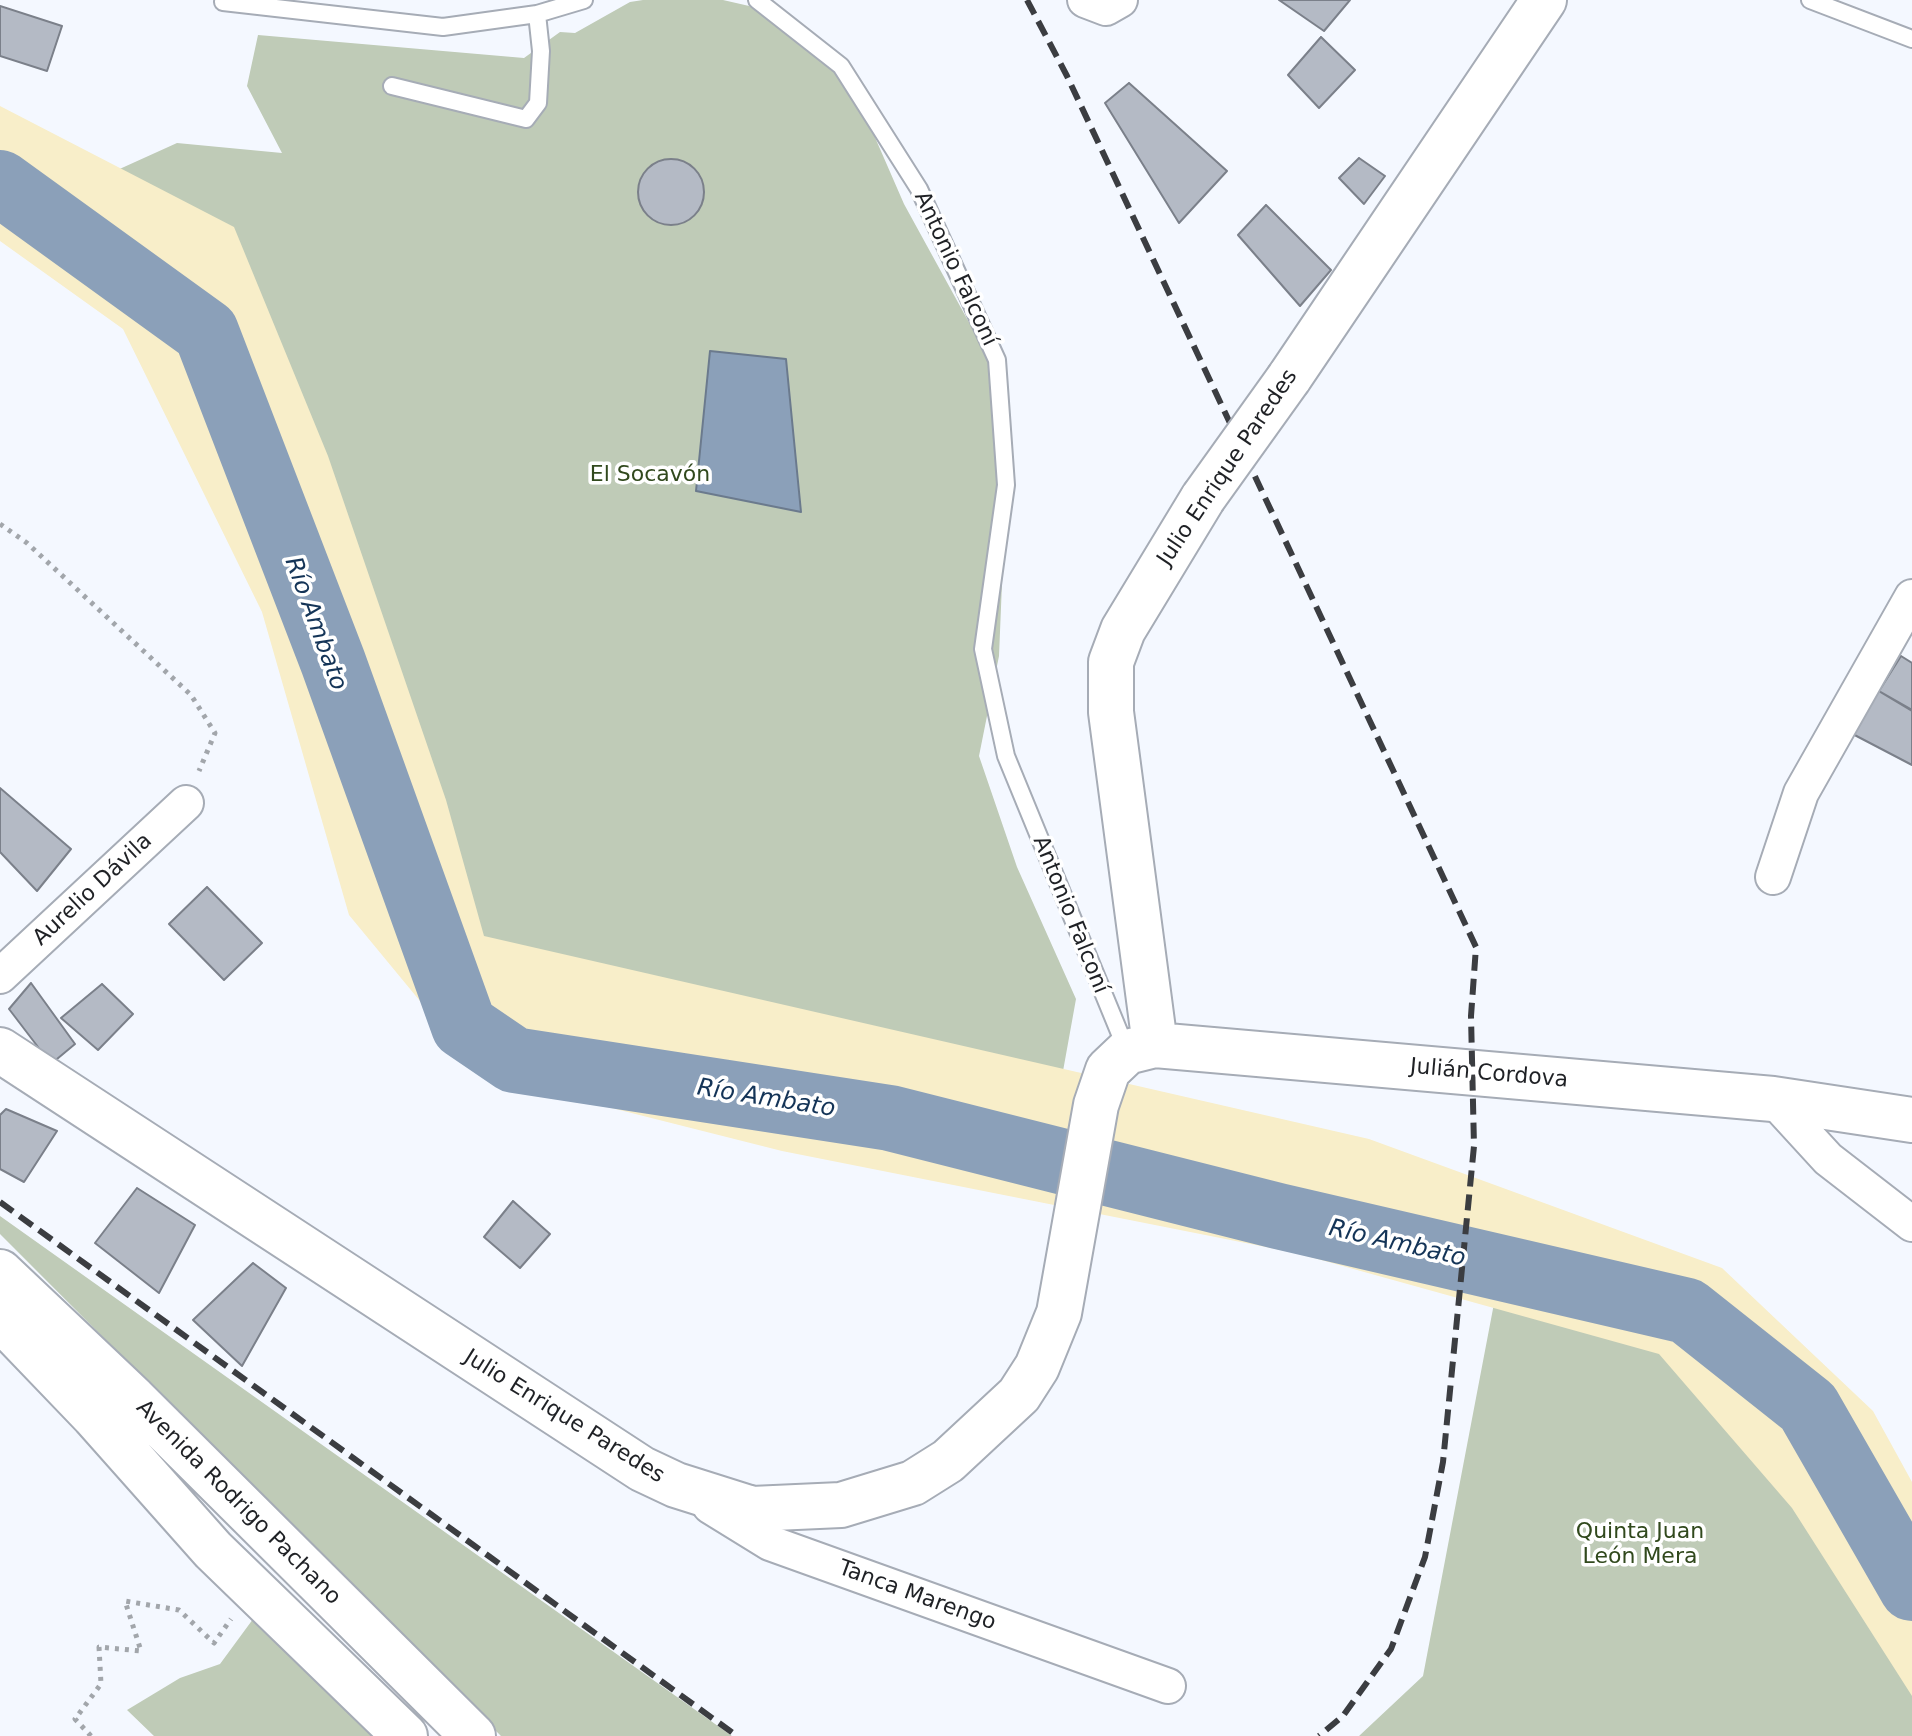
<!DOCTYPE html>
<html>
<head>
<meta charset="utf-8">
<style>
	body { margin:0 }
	canvas { display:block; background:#f4f8ff }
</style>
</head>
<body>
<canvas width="1912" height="1736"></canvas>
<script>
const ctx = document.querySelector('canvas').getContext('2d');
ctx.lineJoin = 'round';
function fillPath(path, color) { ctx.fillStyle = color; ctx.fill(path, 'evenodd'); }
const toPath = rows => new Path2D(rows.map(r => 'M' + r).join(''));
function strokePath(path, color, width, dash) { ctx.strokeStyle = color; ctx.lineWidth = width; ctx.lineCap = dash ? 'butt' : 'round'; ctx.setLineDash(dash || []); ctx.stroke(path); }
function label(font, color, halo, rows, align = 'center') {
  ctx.font = font + ' "DejaVu Sans",sans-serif'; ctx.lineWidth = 7; ctx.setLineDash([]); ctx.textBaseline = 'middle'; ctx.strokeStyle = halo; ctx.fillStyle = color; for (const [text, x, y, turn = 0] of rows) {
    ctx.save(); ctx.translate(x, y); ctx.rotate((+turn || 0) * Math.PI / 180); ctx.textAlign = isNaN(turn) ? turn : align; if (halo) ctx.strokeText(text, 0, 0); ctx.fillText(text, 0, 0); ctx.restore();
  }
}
const green = toPath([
	[643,0,723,0,771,11,850,80,904,204,994,368,1006,485,999,656,979,756,1017,867,1076,999,1054,1121,525,1042,71,191,177,143,282,153,247,86,258,35,524,58,560,32,575,33,630,2],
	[0,1216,732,1736,501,1736,0,1234],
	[1496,1293,1684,1337,1912,1633,1912,1736,1359,1736,1423,1676],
	[256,1615,381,1736,154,1736,127,1710,180,1678,220,1664]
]);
const sand = toPath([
	[0,106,234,227,328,456,446,800,484,936,1369,1139,1722,1268,1873,1411,1912,1482,1912,1696,1792,1508,1659,1354,1296,1253,782,1151,481,1075,349,915,262,612,123,329,0,241]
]);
const water = toPath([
	[710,351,786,359,801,512,696,491,710,351]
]);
const river = toPath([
	[0,183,206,332,333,662,464,1026,514,1060,890,1118,1278,1216,1687,1311,1808,1407,1912,1588]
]);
const building = toPath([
	[1279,0,1350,0,1324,31,1279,0],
	[0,6,62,26,47,71,0,56,0,6],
	[1321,37,1355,70,1319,108,1288,75,1321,37],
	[1129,83,1227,171,1179,223,1105,103,1129,83],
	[1359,158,1385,176,1364,204,1339,178,1359,158],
	'638 192a33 33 0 1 1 66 0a33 33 0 1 1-66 0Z',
	[1266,205,1331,270,1300,306,1238,235,1266,205],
	[1901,656,1912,663,1912,710,1879,691,1901,656],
	[1872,687,1912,711,1912,765,1845,730,1872,687],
	[0,788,71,849,37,891,0,852,0,788],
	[207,887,262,943,224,980,169,924,207,887],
	[31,983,75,1044,51,1064,9,1009,31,983],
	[102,984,133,1014,98,1050,61,1018,102,984],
	[6,1109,57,1131,24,1182,0,1169,0,1115,6,1109],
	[137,1188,195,1225,159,1293,95,1243,137,1188],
	[513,1201,550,1234,520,1268,484,1237,513,1201],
	[253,1263,286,1288,242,1366,193,1320,253,1263]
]);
const path = toPath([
	[0,524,27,543,191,695,215,733,199,771],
	[91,1736,75,1719,101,1684,99,1647,141,1651,125,1601,179,1610,214,1643,231,1619]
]);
const service = toPath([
	[757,0,841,66,919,189,997,360,1006,485,983,649,1006,756,1127,1051],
	[1810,0,1912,39],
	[223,2,443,27,537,14,584,0],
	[392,86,526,119,538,103,541,51,537,14]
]);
const minor = toPath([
	[1085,0,1106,8,1120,0],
	[1773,877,1801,793,1912,597],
	[0,976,186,803],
	[1773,1099,1828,1159,1912,1224],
	[710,1506,770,1543,1168,1686]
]);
const secondary = toPath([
	[1289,378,1544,0],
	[1155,1045,1111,712,1111,662,1123,630,1203,498],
	[0,1050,642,1469,676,1485,752,1509,841,1505,913,1483,948,1461,1019,1395,1037,1367,1059,1313,1096,1105,1108,1070,1127,1052,1155,1045,1773,1099,1912,1120]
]);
const primary = toPath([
	[0,1272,134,1399,473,1736],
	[0,1318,94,1416,213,1550,405,1736]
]);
const rail = toPath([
	[1027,0,1067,76,1476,947,1471,1016,1474,1146,1443,1462,1425,1557,1391,1649,1343,1716,1319,1736],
	[0,1202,737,1736]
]);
const secondaryBridge = toPath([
	[1203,498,1289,378]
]);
const streetNames = [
	["Antonio Falconí",955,269,65],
	["Julio Enrique Paredes",1228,468,-56],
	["Aurelio Dávila",93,890,-43],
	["Antonio Falconí",1070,915,68],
	["Julián Cordova",1489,1074,5],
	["Julio Enrique Paredes",564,1417,32],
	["Avenida Rodrigo Pachano",238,1503,45],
	["Tanca Marengo",917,1596,20]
];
const parkNames = [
	["El Socavón",650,475],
	["Quinta Juan",1640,1532],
	["León Mera",1640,1557]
];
const waterNames = [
	["Río Ambato",315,624,70],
	["Río Ambato",766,1099,9],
	["Río Ambato",1397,1244,13]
];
fillPath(green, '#bfcbb7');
fillPath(sand, '#f8eec9');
fillPath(water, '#8ba0b9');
strokePath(water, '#6b7a8d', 2);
strokePath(river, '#8ba0b9', 66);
fillPath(building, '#b4bac5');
strokePath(building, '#7b808a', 2);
strokePath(service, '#a6acb6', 20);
strokePath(minor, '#a6acb6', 38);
strokePath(secondary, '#a6acb6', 48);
strokePath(primary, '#a6acb6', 48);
strokePath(path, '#a2a6ab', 5, [4, 6]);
strokePath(service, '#fff', 16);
strokePath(minor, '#fff', 34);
strokePath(secondary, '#fff', 44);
strokePath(primary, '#fff', 44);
strokePath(rail, '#3b3d41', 6, [16, 8]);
strokePath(secondaryBridge, '#a6acb6', 48, []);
strokePath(secondaryBridge, '#fff', 44);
label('22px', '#1f2125', '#fff', streetNames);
label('22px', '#31491d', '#fff', parkNames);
label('italic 24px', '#143457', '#fff', waterNames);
</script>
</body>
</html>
